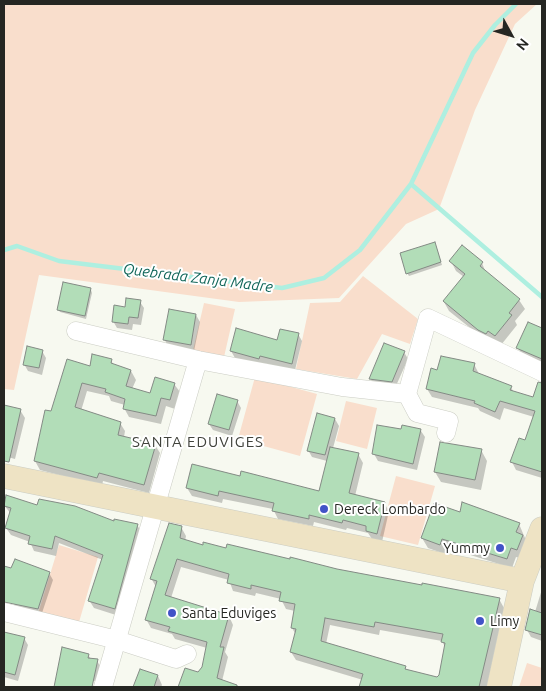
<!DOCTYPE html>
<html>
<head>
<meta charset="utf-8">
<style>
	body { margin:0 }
	#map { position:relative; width:546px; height:691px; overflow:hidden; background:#f7f9f0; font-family:Ubuntu,sans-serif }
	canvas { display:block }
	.frame { position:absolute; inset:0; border:5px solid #252622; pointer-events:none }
	.north { position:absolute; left:486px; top:10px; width:50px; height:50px; -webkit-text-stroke:4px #fff; paint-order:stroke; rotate:129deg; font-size:14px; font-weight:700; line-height:20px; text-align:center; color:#252622 }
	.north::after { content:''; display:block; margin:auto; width:18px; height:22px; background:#252622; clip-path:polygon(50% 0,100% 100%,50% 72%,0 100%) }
</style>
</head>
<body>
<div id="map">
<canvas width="546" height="691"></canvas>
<div class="frame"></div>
<div class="north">N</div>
</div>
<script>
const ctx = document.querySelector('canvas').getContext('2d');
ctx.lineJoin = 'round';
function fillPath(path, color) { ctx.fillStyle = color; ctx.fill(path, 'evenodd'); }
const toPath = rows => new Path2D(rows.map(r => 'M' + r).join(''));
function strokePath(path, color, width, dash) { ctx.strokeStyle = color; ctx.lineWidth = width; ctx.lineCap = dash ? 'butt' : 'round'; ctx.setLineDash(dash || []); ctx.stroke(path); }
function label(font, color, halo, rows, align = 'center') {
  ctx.font = font + ' Ubuntu,sans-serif'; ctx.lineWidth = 4; ctx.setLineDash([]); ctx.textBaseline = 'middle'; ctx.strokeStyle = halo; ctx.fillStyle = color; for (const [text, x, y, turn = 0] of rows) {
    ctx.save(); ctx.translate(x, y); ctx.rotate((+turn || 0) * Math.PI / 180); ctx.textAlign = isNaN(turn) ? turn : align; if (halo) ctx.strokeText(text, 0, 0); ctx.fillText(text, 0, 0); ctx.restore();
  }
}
const green = toPath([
	[4,4,537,4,515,24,475,110,439,209,406,224,339,298,239,302,39,275,14,390,4,389],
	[363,276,418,319,410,344,382,334,357,379,296,369,310,303,340,302],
	[204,303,235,309,224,357,193,350],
	[255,377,317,394,300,456,238,439],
	[346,401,377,408,367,449,336,441],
	[396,476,435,486,418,545,380,536],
	[59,545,98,557,77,629,37,617],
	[527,663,542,668,542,687,519,687]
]);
const shadow = toPath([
	[436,246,442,265,409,276,407,273],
	[451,261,482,263,486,273,519,300,525,309,515,321,517,325,501,345,494,339,491,342,484,339,449,311,444,302,464,277,456,271],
	[91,290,92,293,86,319,60,312,58,309],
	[140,302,144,308,141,325,133,324,132,330,117,328,113,321,126,308],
	[196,315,200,322,194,351,168,347,165,340],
	[529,323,542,330,542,364,522,355,518,348],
	[298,334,302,341,295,370,263,363,262,366,235,358,231,351,278,341],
	[42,351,46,358,42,375,28,371,24,364],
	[404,352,408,359,395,388,374,385,370,378],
	[111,360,114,366,131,371,136,380,132,389,151,395,174,384,180,392,175,409,166,406,161,424,129,417,124,408,125,405,111,401,109,396,87,391,81,411,120,423,125,431,124,437,155,445,160,453,149,493,103,481,102,486,40,470,35,461,52,413,90,367],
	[474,364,479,374,511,387,514,393,534,399,535,395,542,397,542,478,516,470,512,462,526,441,534,417,504,408,500,420,480,411,478,408,432,397,427,389,438,371],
	[237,401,241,408,232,436,213,430,209,424],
	[4,406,20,410,25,418,15,459,4,456],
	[335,419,339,426,333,448,358,454,363,463,355,496,384,503,389,511,382,542,372,539,368,533,347,528,346,530,314,522,313,526,278,519,273,509,223,499,222,503,192,496,187,488,241,477,320,492,327,461,312,457,308,450],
	[402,431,421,431,425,437,417,470,378,461,374,454],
	[481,450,487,461,481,490,441,482,435,472],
	[7,496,38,506,137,525,142,533,119,616,94,608,89,600,103,560,59,543,56,556,34,551,30,542,11,535,6,528,11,514,4,505],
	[460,513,519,524,528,545,523,559,516,557,512,568,448,548,445,554,428,548,422,538],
	[181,527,186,536,185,541,203,546,499,599,504,608,487,687,360,687,363,680,296,660,291,652,296,635,292,628,295,611,286,609,281,599,256,593,255,596,233,591,229,580,181,567,171,598,229,616,233,625,225,652,228,657,222,681,227,687,180,687,185,670,198,674,203,667,207,648,175,639,172,634,151,628,146,619,156,587,151,578],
	[330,625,379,635,380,630,442,641,445,647,438,679,407,671,405,667,326,644],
	[49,573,53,580,41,616,17,610,13,603],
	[542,589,542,641,531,637,527,630,535,612],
	[5,634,24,638,28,645,18,681,4,677],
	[88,655,91,659,97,661,102,669,99,682,91,680,89,687,56,687,61,669],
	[141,670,158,676,162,685,161,687,135,687]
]);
const stream = toPath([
	[411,184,542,297],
	[4,250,17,246,59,261,282,288,324,278,360,250,411,184,473,53,495,25,516,4]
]);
const building = toPath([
	[435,242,441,262,406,274,400,253,435,242],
	[462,245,483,262,480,266,520,299,509,313,512,315,495,336,488,331,486,334,478,330,443,301,465,274,449,261,462,245],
	[63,282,91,288,85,316,57,310,63,282],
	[126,298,141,300,138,318,129,317,128,324,112,322,114,305,125,307,126,298],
	[169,309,196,314,191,345,163,340,169,309],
	[528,322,542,328,542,359,516,348,528,322],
	[236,328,277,340,280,329,299,333,292,364,260,356,259,359,230,351,236,328],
	[384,343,405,351,392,382,369,379,384,343],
	[27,346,43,350,39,368,23,365,27,346],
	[92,354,112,359,111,363,131,370,126,386,150,393,155,377,175,383,170,400,161,398,156,416,123,409,125,399,105,392,106,389,82,383,75,407,121,422,118,435,156,444,144,485,99,473,97,478,34,461,45,410,51,411,67,359,90,366,92,354],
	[441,356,475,363,473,371,512,386,510,390,533,397,538,382,542,383,542,472,510,462,519,438,525,440,535,411,500,401,495,412,474,403,475,401,426,389,431,368,437,370,441,356],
	[217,394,238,400,229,430,208,424,217,394],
	[4,405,21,409,9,462,4,461,4,405],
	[317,413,335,418,325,455,307,451,317,413],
	[377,425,401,429,402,425,421,429,413,464,372,454,377,425],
	[440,442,482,449,475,480,434,472,440,442],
	[330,447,359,453,349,493,385,502,377,534,366,531,366,526,343,520,342,523,309,515,309,519,272,511,274,503,219,491,218,496,186,488,192,464,240,476,241,471,319,491,330,447],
	[6,495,37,505,39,499,75,506,114,521,114,519,138,524,115,609,88,601,103,555,55,536,52,549,28,544,30,536,5,528,11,508,4,506,6,495],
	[462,502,520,523,516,532,523,535,517,550,511,548,507,559,442,539,440,545,421,538,434,503,460,512,462,502],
	[169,523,182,526,180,538,203,545,203,542,226,548,227,544,290,559,290,557,337,569,422,585,422,583,500,598,479,687,359,687,363,674,290,652,296,629,291,628,295,604,279,601,281,592,251,585,251,589,227,583,229,574,177,559,165,595,229,615,220,647,224,647,217,678,237,685,237,687,178,687,185,668,198,672,202,667,207,642,168,631,170,627,145,620,157,581,150,579,169,523],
	[325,618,374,627,375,622,443,634,441,642,445,643,439,675,437,677,405,669,406,666,321,641,325,618],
	[15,559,50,572,38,609,4,602,4,566,11,568,15,559],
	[530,609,542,613,542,635,525,630,530,609],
	[4,632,25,637,15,675,4,672,4,632],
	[62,647,89,654,88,658,98,659,92,687,54,687,62,647],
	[140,669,158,675,154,687,133,687,140,669]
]);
const street = toPath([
	[76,331,198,360,342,387,407,394,428,318,542,372],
	[407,394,417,413,449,421,446,433],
	[4,612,117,640,176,659,187,654],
	[103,687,198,360]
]);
const secondary = toPath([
	[4,476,522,581],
	[499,687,522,581,542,529]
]);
const markers = [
	[324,509,5,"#4253c7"],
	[500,548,5,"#4253c7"],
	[172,613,5,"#4253c7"],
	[480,621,5,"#4253c7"]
];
const poiNames = [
	["Dereck Lombardo",334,509],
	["Yummy",490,548,"right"],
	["Santa Eduviges",182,613],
	["Limy",490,621]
];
const waterNames = [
	["Quebrada Zanja Madre",198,278,7]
];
const neighbourhoodNames = [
	["SANTA EDUVIGES",198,442]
];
fillPath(green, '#f9decc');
fillPath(shadow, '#0003');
strokePath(stream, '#aeefe0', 4.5);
fillPath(building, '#b2ddb8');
strokePath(building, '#838a84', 1);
strokePath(street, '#cbcdc4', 19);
strokePath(secondary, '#cbcdc4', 25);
strokePath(street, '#fff', 18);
strokePath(secondary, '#eee3c4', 24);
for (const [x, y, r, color] of markers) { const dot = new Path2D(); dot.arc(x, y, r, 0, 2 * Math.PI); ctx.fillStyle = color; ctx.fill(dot); strokePath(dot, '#fff', 2); }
label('14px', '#252622', '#fff', poiNames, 'left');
label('italic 15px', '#0f6558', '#fff', waterNames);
ctx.letterSpacing = '1px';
label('15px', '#40423b', '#fff', neighbourhoodNames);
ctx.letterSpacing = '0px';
</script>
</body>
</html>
